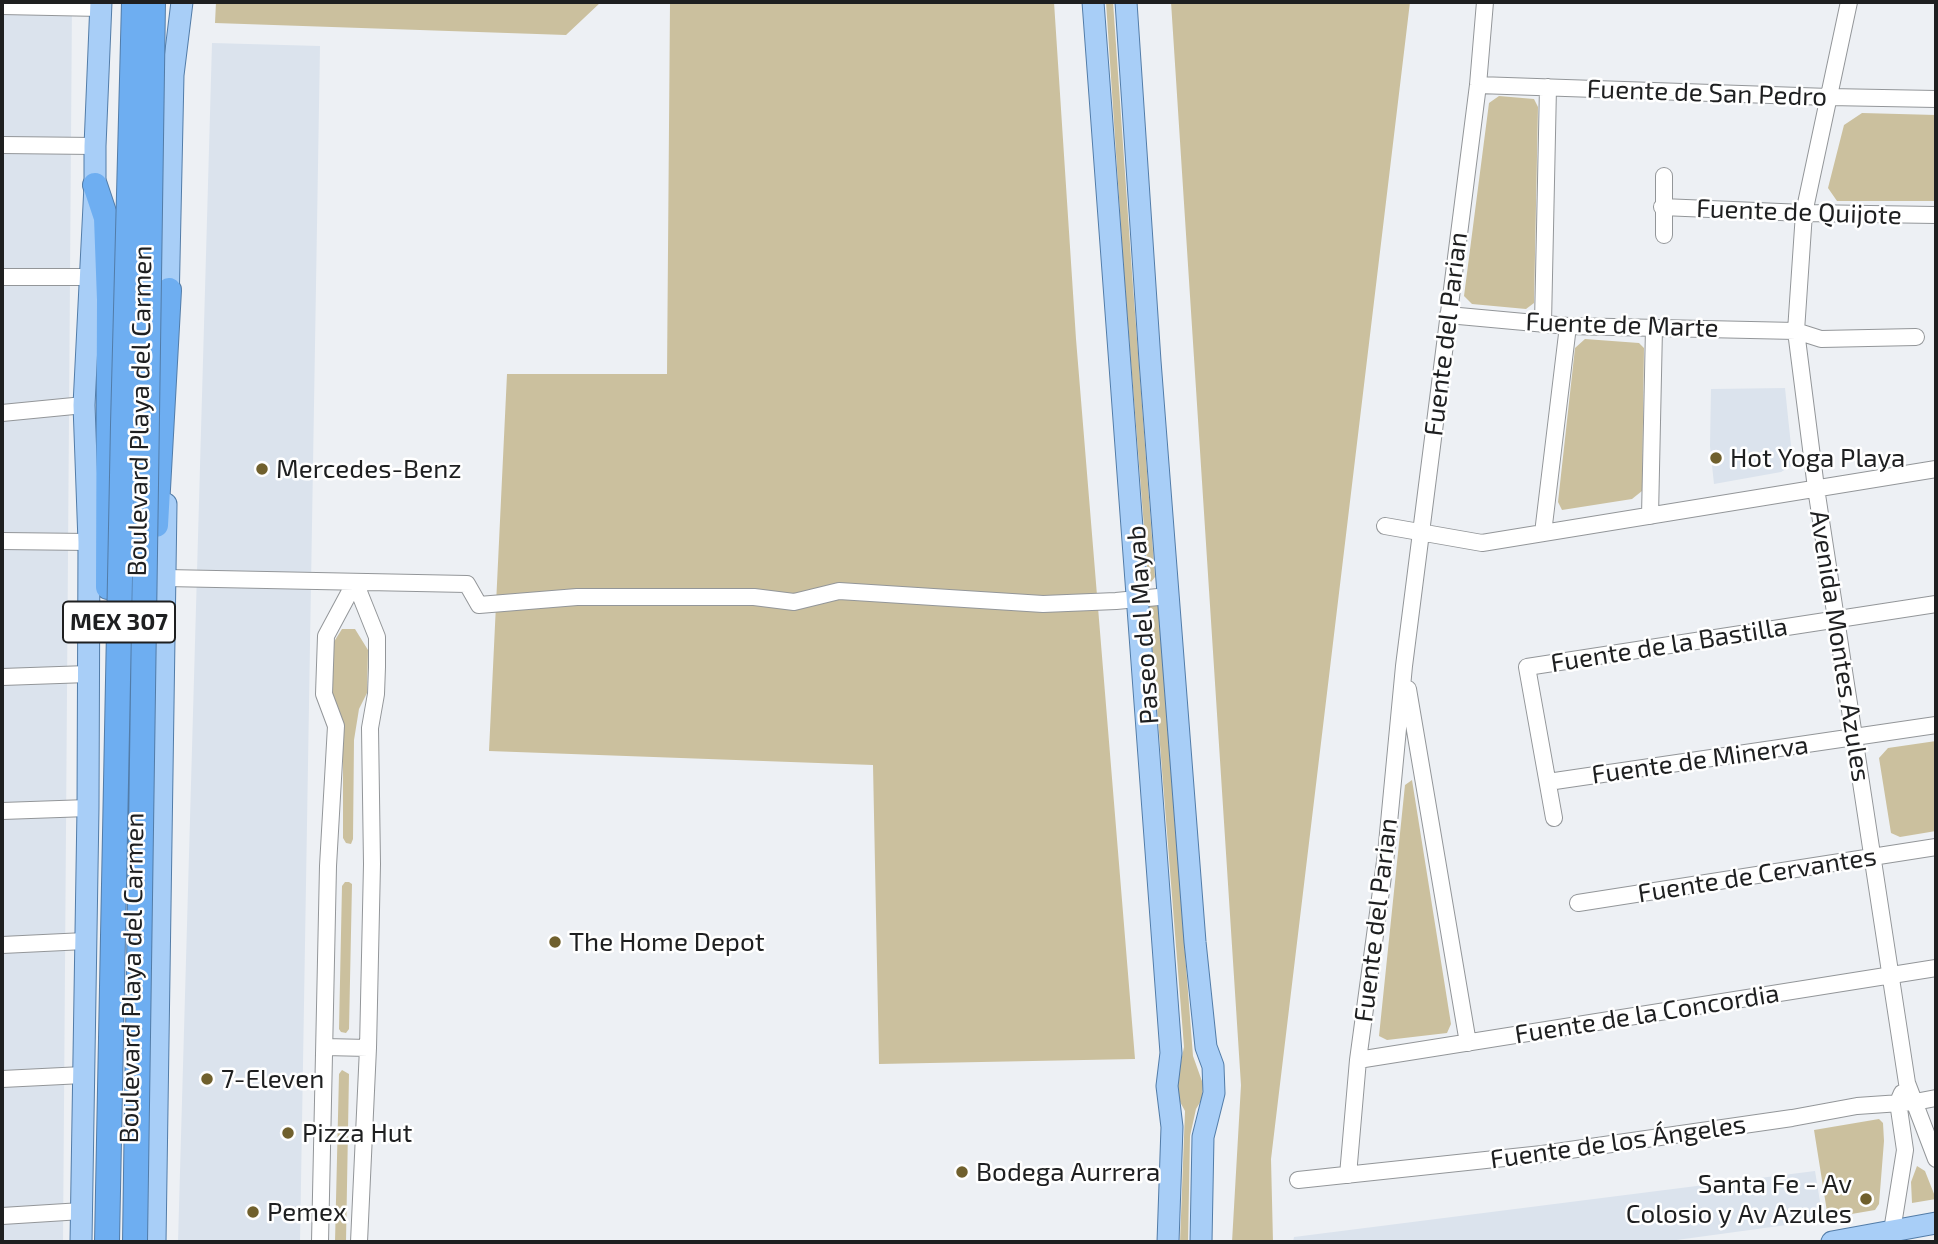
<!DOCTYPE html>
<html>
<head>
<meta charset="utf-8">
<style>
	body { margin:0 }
	#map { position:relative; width:1938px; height:1244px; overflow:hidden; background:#edf0f4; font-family:"Exo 2",sans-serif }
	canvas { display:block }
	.frame { position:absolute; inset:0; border:4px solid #1e1f20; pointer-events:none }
</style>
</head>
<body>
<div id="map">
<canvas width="1938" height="1244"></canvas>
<div class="frame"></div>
</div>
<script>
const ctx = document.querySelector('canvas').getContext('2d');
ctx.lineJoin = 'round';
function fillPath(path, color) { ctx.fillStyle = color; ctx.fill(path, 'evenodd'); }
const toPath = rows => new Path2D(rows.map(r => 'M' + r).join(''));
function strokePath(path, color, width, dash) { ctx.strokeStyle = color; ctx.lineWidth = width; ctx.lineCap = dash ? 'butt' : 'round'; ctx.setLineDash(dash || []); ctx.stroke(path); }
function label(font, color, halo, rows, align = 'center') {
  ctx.font = font + ' "Exo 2",sans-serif'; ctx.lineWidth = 5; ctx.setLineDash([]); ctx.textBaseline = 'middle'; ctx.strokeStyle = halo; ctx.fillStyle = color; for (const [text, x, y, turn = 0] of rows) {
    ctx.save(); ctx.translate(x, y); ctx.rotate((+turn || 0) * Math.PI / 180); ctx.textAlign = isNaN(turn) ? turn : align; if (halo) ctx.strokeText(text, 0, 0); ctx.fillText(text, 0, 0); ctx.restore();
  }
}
const built = toPath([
	[2,2,72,2,63,1242,2,1242],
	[212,43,320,46,300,1242,178,1242],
	[1785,388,1793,465,1781,472,1714,484,1710,446,1711,389],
	[1815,1171,1823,1220,1662,1242,1293,1242,1294,1237]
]);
const green = toPath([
	[216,2,601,2,566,35,215,23],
	[670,2,1054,2,1076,339,1135,1059,879,1064,873,765,489,751,507,374,667,374],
	[1106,2,1113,2,1132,273,1155,577,1151,582,1148,578,1124,273],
	[1171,2,1410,2,1271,1159,1273,1242,1232,1242,1241,1085],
	[1499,96,1534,99,1538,107,1534,303,1526,309,1472,304,1464,296,1489,103],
	[1862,113,1936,115,1936,201,1837,201,1828,188,1844,125],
	[1585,339,1639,343,1644,348,1642,491,1632,499,1562,510,1558,502,1575,348],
	[1154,603,1158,605,1193,1056,1203,1084,1202,1099,1196,1109,1190,1136,1188,1242,1180,1242,1185,1111,1179,1100,1176,1086,1184,1047,1149,606],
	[342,629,355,629,368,650,367,693,359,709,354,740,353,839,351,844,346,843,343,838,343,735,338,707,329,693,330,648],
	[1936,741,1936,831,1900,837,1891,833,1879,758,1888,748],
	[1412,780,1451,1024,1447,1033,1387,1040,1379,1036,1405,785],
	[345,882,349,882,352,884,349,1029,346,1033,341,1032,339,1029,342,886],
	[342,1070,349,1074,346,1242,335,1242,339,1074],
	[1879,1119,1883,1123,1884,1141,1879,1204,1875,1210,1828,1218,1814,1130],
	[1917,1166,1925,1171,1936,1199,1912,1203,1911,1182]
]);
const minor = toPath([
	[1849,2,1804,213,1796,331,1816,488,1907,1083,1936,1159],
	[2,6,101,8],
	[1478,85,1829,97,1936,99],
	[2,145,95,146],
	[1662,207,1804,213,1936,215],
	[1664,235,1664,176],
	[2,277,90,277],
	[1448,315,1568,326,1796,331,1821,339,1916,337],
	[1543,323,1548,87],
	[2,413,84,405],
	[1650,516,1654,328],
	[1385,526,1482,543,1936,469],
	[1543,533,1568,326],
	[2,541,89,542],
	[166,578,467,584,479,605,577,597,754,597,794,602,839,591,1043,604,1116,601,1169,596],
	[355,582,377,637,377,667,376,694,370,728,372,864,368,1048,359,1242],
	[2,677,88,674],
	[1408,689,1468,1043],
	[1548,782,1936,725],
	[2,811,88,808],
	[1554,818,1527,667,1936,604],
	[1578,903,1936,847],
	[2,945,85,941],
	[325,1047,368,1048],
	[1358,1060,1936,968],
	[2,1079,83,1075],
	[1348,1175,1358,1060,1386,854,1404,666,1478,85,1485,2],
	[1298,1180,1542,1154,1792,1118,1857,1106,1915,1102,1936,1098],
	[2,1216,82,1211],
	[1892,1231,1905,1150,1898,1102,1902,1093],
	[320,1242,328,866,336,726,324,694,326,636,355,582]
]);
const major = toPath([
	[1093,2,1171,1053,1167,1086,1172,1127,1168,1242],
	[1126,2,1150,361,1195,942,1206,1047,1213,1066,1214,1093,1203,1137,1201,1242],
	[168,307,173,75,182,2],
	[81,1242,88,808,89,542,84,405,95,185,95,146,101,2],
	[155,1242,166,504],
	[1832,1242,1936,1223]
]);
const highway = toPath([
	[95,185,106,218,109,300,108,587],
	[156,525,169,290]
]);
const highwayBridge = toPath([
	[107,1242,123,425,134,2],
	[135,1242,153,2]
]);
const markers = [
	[1716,458,7,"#70602d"],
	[262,469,7,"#70602d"],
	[555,942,7,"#70602d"],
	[207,1079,7,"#70602d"],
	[288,1133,7,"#70602d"],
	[962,1172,7,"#70602d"],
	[1866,1199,7,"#70602d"],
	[253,1212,7,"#70602d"]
];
const shields = [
	[119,622,112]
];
const shieldNames = [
	["MEX 307",119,622]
];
const streetNames = [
	["Fuente de San Pedro",1707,93,2],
	["Fuente de Quijote",1799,212,2],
	["Fuente de Marte",1622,325,2],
	["Fuente del Parian",1446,334,-83],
	["Boulevard Playa del Carmen",140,411,-89],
	["Paseo del Mayab",1143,625,-94],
	["Fuente de la Bastilla",1669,645,-9],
	["Avenida Montes Azules",1840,646,81],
	["Fuente de Minerva",1700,760,-8],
	["Fuente de Cervantes",1757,875,-9],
	["Fuente del Parian",1376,920,-83],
	["Boulevard Playa del Carmen",132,978,-89],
	["Fuente de la Concordia",1647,1014,-9],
	["Fuente de los Ángeles",1618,1142,-8]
];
const poiNames = [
	["Hot Yoga Playa",1730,458],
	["Mercedes-Benz",276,469],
	["The Home Depot",569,942],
	["7-Eleven",221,1079],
	["Pizza Hut",302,1133],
	["Bodega Aurrera",976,1172],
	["Santa Fe - Av",1852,1184,"right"],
	["Colosio y Av Azules",1852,1214,"right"],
	["Pemex",267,1212]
];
fillPath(built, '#dbe3ed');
fillPath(green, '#cbc09e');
strokePath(minor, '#939699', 18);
strokePath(major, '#527ca8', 23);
strokePath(highway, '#527ca8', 26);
strokePath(minor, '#fff', 16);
strokePath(major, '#a8cef7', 21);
strokePath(highway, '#6eaef1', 24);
strokePath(highwayBridge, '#527ca8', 26, []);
strokePath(highwayBridge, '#6eaef1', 24);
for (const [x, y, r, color] of markers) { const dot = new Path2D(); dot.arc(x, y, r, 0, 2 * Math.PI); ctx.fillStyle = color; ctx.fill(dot); strokePath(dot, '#fff', 2.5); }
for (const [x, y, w] of shields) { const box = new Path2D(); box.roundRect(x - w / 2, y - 20.5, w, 41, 5); ctx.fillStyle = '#fff'; ctx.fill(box); strokePath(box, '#1e1f20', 2); }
label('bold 24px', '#1e1f20', null, shieldNames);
label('26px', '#1e1f20', '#fff', streetNames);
label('26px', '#1e1f20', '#fff', poiNames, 'left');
</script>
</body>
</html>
